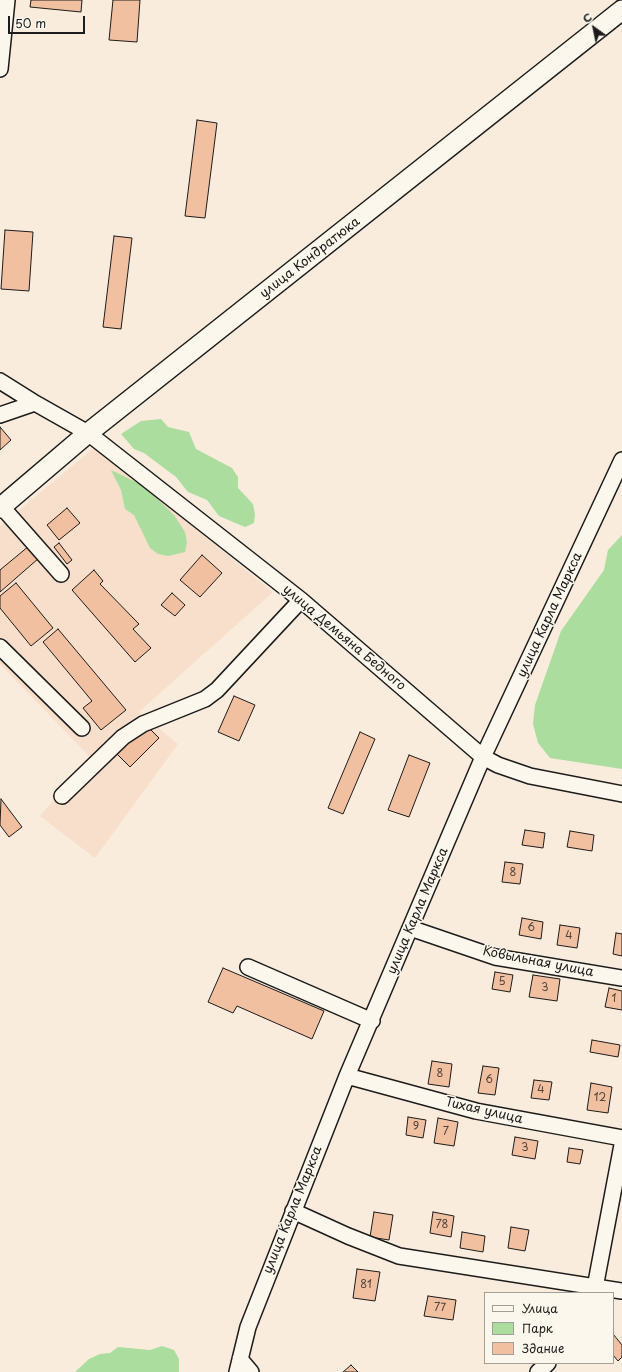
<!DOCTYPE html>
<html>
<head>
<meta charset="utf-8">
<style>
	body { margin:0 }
	#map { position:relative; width:622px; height:1372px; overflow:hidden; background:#f9ecdd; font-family:"Playpen Sans",sans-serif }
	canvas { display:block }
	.legend { position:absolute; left:484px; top:1292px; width:130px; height:72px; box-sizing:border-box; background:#fbf7ec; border:1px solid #a29f99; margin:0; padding:5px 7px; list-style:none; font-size:12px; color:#1c1c1c }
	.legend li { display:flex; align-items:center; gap:8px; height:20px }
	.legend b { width:20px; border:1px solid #a29f99 }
	.north { position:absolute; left:574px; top:8px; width:40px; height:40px; -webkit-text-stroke:3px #fbf7ec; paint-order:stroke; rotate:327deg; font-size:11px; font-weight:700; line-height:16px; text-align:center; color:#1c1c1c }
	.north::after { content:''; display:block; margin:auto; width:14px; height:18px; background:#1c1c1c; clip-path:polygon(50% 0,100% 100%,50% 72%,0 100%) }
	.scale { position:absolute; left:8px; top:16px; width:77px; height:18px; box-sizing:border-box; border:2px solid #1c1c1c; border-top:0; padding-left:5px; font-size:12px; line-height:14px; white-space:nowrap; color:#1c1c1c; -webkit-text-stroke:3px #fbf7ec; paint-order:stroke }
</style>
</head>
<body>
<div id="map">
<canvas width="622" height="1372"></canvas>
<ul class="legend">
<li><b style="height:5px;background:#fbf7ec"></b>Улица</li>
<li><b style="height:11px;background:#abdd9e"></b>Парк</li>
<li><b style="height:11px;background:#f1c0a1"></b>Здание</li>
</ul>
<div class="north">С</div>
<div class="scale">50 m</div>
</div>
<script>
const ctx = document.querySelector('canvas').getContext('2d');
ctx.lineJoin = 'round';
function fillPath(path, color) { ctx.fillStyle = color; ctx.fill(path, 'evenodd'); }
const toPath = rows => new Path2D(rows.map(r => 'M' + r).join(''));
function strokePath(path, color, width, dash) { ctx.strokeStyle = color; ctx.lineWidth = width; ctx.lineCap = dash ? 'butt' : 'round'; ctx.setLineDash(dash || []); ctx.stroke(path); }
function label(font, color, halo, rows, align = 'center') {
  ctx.font = font + ' "Playpen Sans",sans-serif'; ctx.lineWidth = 3; ctx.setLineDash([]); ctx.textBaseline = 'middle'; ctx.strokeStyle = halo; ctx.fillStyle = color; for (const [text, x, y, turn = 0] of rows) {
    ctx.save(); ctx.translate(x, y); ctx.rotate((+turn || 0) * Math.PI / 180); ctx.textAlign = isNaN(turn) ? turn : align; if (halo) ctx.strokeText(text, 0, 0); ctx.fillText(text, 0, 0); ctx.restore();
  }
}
const built = toPath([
	[95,447,273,592,139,712,178,744,95,858,40,816,90,757,0,664,0,526]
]);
const green = toPath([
	[161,419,168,427,189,432,196,449,232,468,238,477,238,488,253,504,255,514,254,523,245,527,219,516,207,500,188,492,176,477,144,453,134,449,121,434,141,421],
	[111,470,144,486,174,515,185,532,187,542,185,552,168,556,158,554,150,548,134,515,125,509,121,490],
	[622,535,622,769,550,758,538,743,533,724,535,705,561,631,604,570,608,550],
	[162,1346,174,1350,179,1359,179,1372,75,1372,89,1359,100,1354,110,1353,118,1347,150,1350]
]);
const building = toPath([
	[31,0,82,0,81,12,30,7,31,0],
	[113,0,140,0,137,42,109,40,113,0],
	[197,120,217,123,205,218,185,216,197,120],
	[5,230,33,232,29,291,1,289,5,230],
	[114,236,132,238,121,329,103,327,114,236],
	[0,427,11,440,0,450,0,427],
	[67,508,80,523,59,540,47,525,67,508],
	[59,543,72,560,67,564,54,547,59,543],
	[29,546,39,558,0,592,0,570,29,546],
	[202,555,222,573,200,597,180,580,202,555],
	[94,570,103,581,100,584,139,624,133,629,151,648,135,662,72,590,94,570],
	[16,583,53,628,31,646,0,608,0,596,16,583],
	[172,593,185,605,175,616,161,605,172,593],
	[58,629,126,710,101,730,83,708,92,701,43,642,58,629],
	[234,696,255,705,239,741,218,732,234,696],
	[146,725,159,738,130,767,116,753,146,725],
	[360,732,375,739,343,814,328,808,360,732],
	[409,755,430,763,409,817,388,810,409,755],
	[1,799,22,827,9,837,0,825,1,799],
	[525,830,545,833,543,848,522,845,525,830],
	[570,831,594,835,592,851,567,847,570,831],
	[505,862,523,864,520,884,502,882,505,862],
	[522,918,543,922,541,939,519,935,522,918],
	[560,925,580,928,577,948,557,945,560,925],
	[616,933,622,934,622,956,613,954,616,933],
	[223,968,324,1011,312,1039,237,1006,233,1013,208,1002,223,968],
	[495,972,513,975,510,992,492,989,495,972],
	[533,975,560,979,557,1001,529,997,533,975],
	[609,988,622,991,622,1010,605,1007,609,988],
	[592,1040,620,1045,618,1057,590,1052,592,1040],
	[432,1061,452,1064,449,1087,428,1084,432,1061],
	[483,1066,499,1068,495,1095,478,1093,483,1066],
	[534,1080,552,1082,549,1100,531,1098,534,1080],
	[591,1083,612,1087,608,1113,587,1110,591,1083],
	[408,1117,426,1120,423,1138,406,1135,408,1117],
	[438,1118,458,1122,454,1146,434,1143,438,1118],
	[515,1137,538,1141,535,1159,512,1155,515,1137],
	[569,1148,583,1150,580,1164,567,1162,569,1148],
	[374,1212,393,1215,389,1240,370,1237,374,1212],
	[433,1212,454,1216,451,1237,430,1233,433,1212],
	[511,1227,529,1230,525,1251,508,1248,511,1227],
	[462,1232,485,1236,483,1252,460,1248,462,1232],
	[357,1269,380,1272,375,1301,353,1298,357,1269],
	[428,1296,456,1300,453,1320,424,1316,428,1296],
	[613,1334,622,1345,622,1357,618,1361,613,1355,613,1334],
	[351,1365,358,1372,343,1372,351,1365]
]);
const minor = toPath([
	[0,69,7,0],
	[0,381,35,403],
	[0,415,35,403,88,433,301,600,483,757,498,765,530,776,622,794],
	[2,507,61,574],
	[0,647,82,728],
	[62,796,123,737,143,724,205,699,217,690,301,600],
	[410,928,495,957,622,978],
	[248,967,372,1021],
	[347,1076,476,1111,622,1138],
	[293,1211,348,1236,399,1256,622,1291],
	[594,1293,622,1145],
	[240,1359,251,1372],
	[237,1372,248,1327,347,1076,483,757,622,460],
	[538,1372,548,1363]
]);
const major = toPath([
	[0,508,88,433,622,10]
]);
const numberNames = [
	["8",513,873],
	["6",531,928],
	["4",569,936],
	["5",502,982],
	["3",545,988],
	["1",614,999],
	["8",440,1074],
	["6",489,1080],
	["4",541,1090],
	["12",600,1098],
	["9",416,1127],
	["7",446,1132],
	["3",525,1148],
	["78",442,1225],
	["81",366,1285],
	["77",440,1308]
];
const streetNames = [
	["улица Кондратюка",310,258,-38],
	["улица Карла Маркса",550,615,-65],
	["улица Демьяна Бедного",344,638,40],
	["улица Карла Маркса",418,911,-67],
	["Ковыльная улица",538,962,11],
	["Тихая улица",484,1111,13],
	["улица Карла Маркса",293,1210,-68]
];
fillPath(built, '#f7dfcb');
fillPath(green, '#abdd9e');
fillPath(building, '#f1c0a1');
strokePath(building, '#1c1c1c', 1);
strokePath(minor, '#1c1c1c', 18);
strokePath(major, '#1c1c1c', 22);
strokePath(minor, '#fbf7ec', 15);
strokePath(major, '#fbf7ec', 19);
label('11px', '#51453d', null, numberNames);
label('13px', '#1c1c1c', '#fbf7ec', streetNames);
</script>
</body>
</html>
